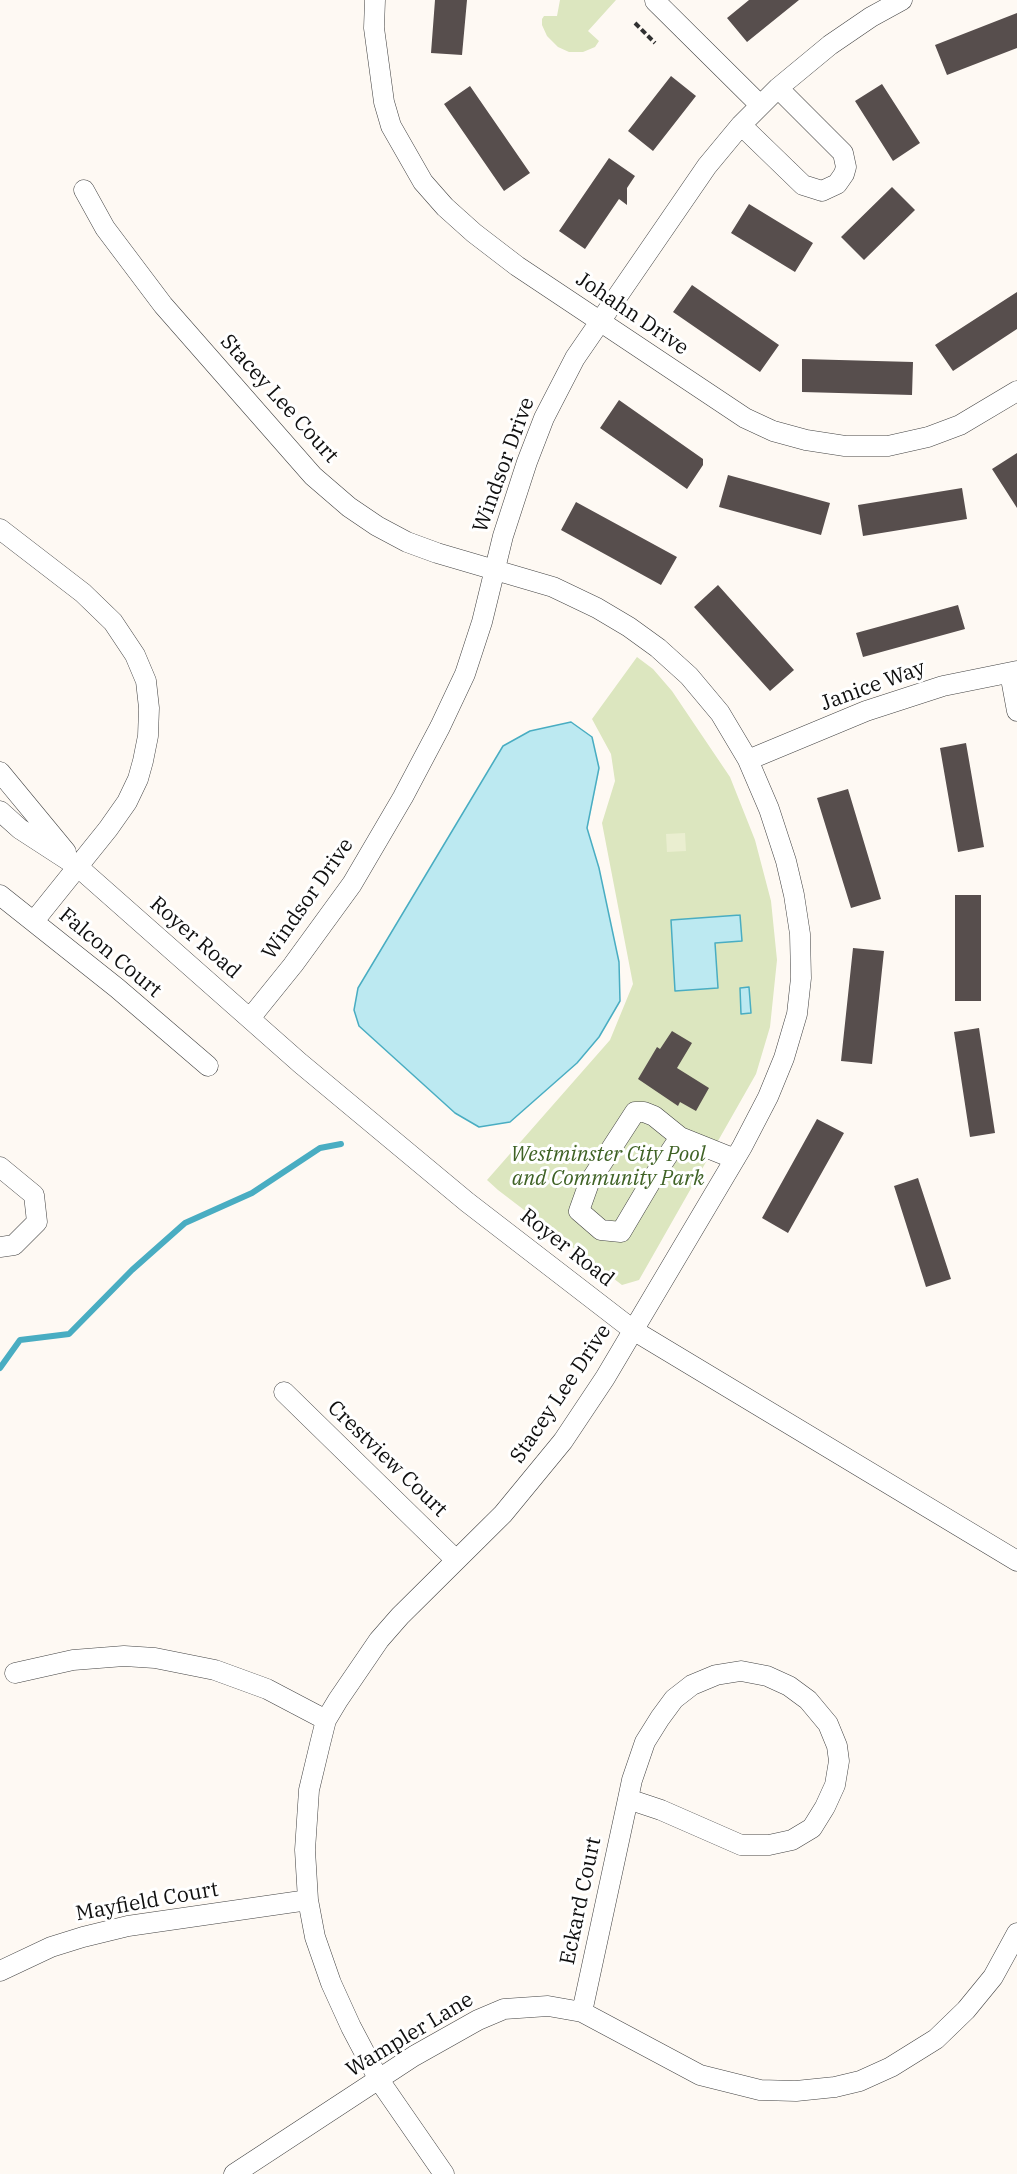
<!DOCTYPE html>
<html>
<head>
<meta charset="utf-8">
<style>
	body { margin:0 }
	canvas { display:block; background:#fef9f3 }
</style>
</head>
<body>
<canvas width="1017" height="2174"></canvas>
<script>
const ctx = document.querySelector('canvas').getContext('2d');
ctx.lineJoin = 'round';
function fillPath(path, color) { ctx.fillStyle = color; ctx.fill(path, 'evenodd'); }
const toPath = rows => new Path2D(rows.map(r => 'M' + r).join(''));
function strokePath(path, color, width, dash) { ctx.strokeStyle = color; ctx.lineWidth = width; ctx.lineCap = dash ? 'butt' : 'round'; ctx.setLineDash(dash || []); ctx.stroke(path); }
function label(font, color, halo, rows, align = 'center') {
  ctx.font = font + ' "IBM Plex Serif",serif'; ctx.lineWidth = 6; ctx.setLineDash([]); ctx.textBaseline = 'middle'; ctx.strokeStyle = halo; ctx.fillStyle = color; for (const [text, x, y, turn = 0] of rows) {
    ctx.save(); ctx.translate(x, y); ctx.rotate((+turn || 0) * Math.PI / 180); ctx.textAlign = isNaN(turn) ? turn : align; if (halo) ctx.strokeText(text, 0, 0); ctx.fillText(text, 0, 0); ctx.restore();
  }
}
const green = toPath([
	[560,0,616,0,588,31,599,41,595,47,583,52,569,52,558,47,547,36,542,25,542,19,544,16,557,16],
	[637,657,653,669,672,691,730,777,755,840,771,901,777,960,770,1027,756,1074,639,1280,622,1285,498,1190,487,1180,610,1040,633,984,602,823,615,781,611,754,592,719]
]);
const pitch = toPath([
	[685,833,686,851,667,852,666,834]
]);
const water = toPath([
	[571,722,592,737,599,768,587,828,599,868,619,962,620,1001,599,1037,577,1063,510,1122,479,1127,455,1113,359,1026,354,1010,358,988,503,746,530,731,571,722],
	[740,915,742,941,715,943,718,988,675,991,671,920,740,915],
	[749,987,751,1013,741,1014,740,988,749,987]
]);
const stream = toPath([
	[0,1368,20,1340,69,1334,132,1270,185,1223,252,1193,320,1148,341,1144]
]);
const building = toPath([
	[435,0,467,0,462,55,431,53],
	[749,0,799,0,747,42,727,18],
	[1017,13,1017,48,947,75,935,45],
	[671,76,696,96,653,151,628,131],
	[882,84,920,143,893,161,855,101],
	[470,86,530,173,504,191,444,104],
	[609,158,635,176,627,188,627,205,619,199,585,249,559,231],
	[892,187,915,210,864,260,841,237],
	[749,204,813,243,795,272,731,233],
	[692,285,779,345,760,372,673,312],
	[1017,292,1017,329,953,371,935,345],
	[802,359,913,362,912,395,802,392],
	[619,400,703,459,703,465,687,489,600,428],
	[1017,453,1017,508,992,469],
	[728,475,830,503,821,535,719,507],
	[962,488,967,519,863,536,858,505],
	[576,502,677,557,661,585,561,530],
	[718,585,794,670,770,691,694,607],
	[958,605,965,629,863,657,856,633],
	[966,743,984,847,958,852,940,748],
	[848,789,881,899,851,908,817,798],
	[955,895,981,895,981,1001,955,1001],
	[853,948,884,951,872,1064,841,1061],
	[979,1028,995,1133,970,1137,954,1032],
	[672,1031,692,1043,677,1068,709,1088,696,1111,680,1102,678,1106,638,1079,657,1047,660,1049],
	[817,1119,844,1133,788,1233,762,1218],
	[918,1178,951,1279,926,1287,894,1186]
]);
const path = toPath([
	[635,23,655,43]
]);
const minor = toPath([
	[375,0,374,28,384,102,391,126,423,182,445,207,474,233,517,266,745,418,773,431,806,440,845,446,888,446,928,437,960,425,1017,391],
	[655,1,760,105],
	[741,125,803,185,822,191,837,184,844,174,846,167,843,153,778,88],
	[84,190,105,228,163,305,313,476,349,507,377,526,407,542,437,553,553,587,597,608,629,627,658,648,689,676,720,713,748,760,769,809,786,861,794,895,800,934,801,978,797,1014,784,1058,768,1097,742,1147,605,1378,563,1441,503,1514,400,1616,379,1640,338,1700,326,1720,320,1744,309,1790,305,1850,308,1900,315,1937,331,1983,351,2027,379,2080,444,2174],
	[0,529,83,593,113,622,135,655,146,681,149,708,148,736,143,761,138,779,127,802,108,829,34,921],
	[1010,673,1017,711],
	[748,760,866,711,943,686,1017,671],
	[0,772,66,852],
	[0,811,20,829,77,866,300,1063,467,1202,633,1330,1017,1561],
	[0,895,117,988,208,1066],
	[251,1017,293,965,352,884,403,797,440,727,465,674,482,622,503,536,527,462,544,418,575,358,707,166,741,125,778,88,830,45,871,17,902,0],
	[680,1137,654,1116,644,1112,635,1112,589,1183,579,1211,601,1230,621,1232,656,1173,680,1137,735,1159],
	[0,1167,34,1195,37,1222,14,1245,0,1247],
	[284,1392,456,1560],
	[15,1673,73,1660,124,1656,155,1658,215,1670,267,1689,326,1720],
	[0,1971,51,1947,83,1937,128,1926,308,1900],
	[582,2012,628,1799,632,1780,645,1742,660,1718,674,1699,692,1685,716,1675,741,1671,767,1676,789,1686,808,1700,828,1724,837,1746,839,1761,835,1785,825,1807,812,1828,792,1840,769,1845,741,1845,661,1810,628,1799],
	[234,2174,414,2056,478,2020,504,2009,548,2006,582,2012,700,2075,760,2090,796,2091,835,2087,860,2081,891,2067,936,2039,966,2010,993,1977,1017,1933]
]);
const streetNames = [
	["Johahn Drive",632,314,34],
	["Stacey Lee Court",279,399,48],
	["Windsor Drive",504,465,-70],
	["Janice Way",873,686,-20],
	["Windsor Drive",308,899,-55],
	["Royer Road",195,938,41],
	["Falcon Court",110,953,40],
	["Royer Road",567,1248,38],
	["Stacey Lee Drive",561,1394,-56],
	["Crestview Court",387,1459,44],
	["Eckard Court",581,1901,-78],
	["Mayfield Court",147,1902,-10],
	["Wampler Lane",410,2035,-31]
];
const parkNames = [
	["Westminster City Pool",608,1155],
	["and Community Park",608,1179]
];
fillPath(green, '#dce6bf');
fillPath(pitch, '#eaeed0');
fillPath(water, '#bce9f1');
strokePath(water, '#49adc2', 1.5);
strokePath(stream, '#49adc2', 6);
fillPath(building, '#574e4d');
strokePath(minor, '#424242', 21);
strokePath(path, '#313131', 4, [6, 3]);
strokePath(minor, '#fff', 20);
label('21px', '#0f0f0f', '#fff', streetNames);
label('italic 21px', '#3f6225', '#fff', parkNames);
</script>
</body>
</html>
